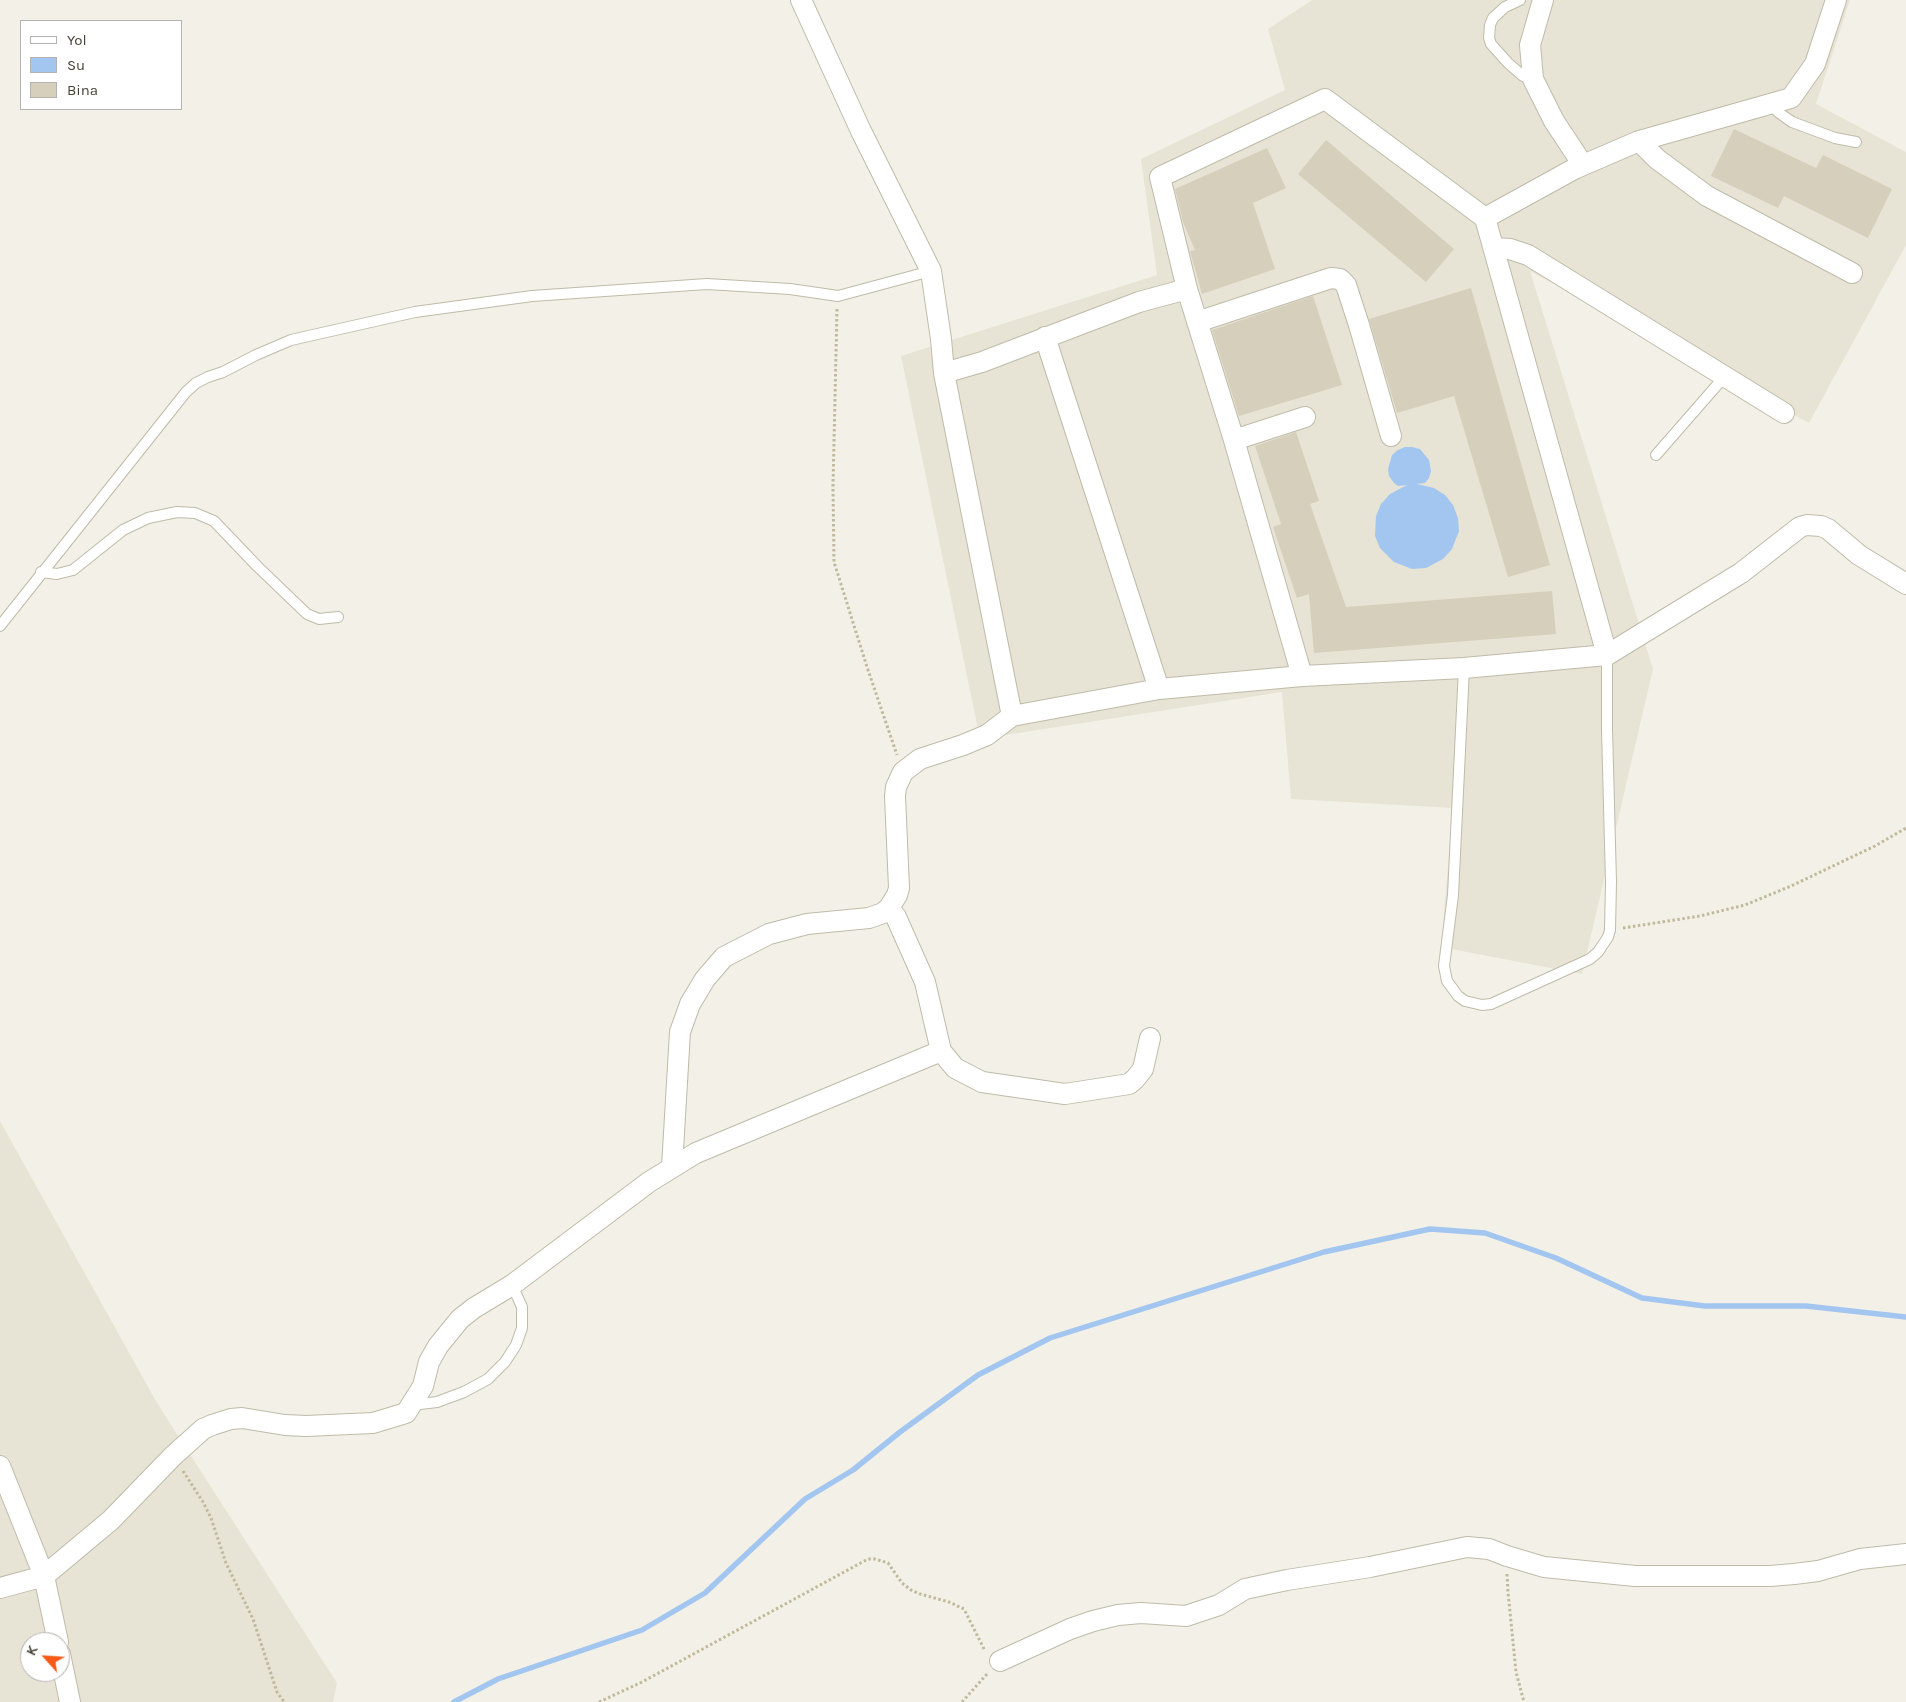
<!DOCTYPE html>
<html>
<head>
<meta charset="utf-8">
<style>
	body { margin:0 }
	#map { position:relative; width:1906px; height:1702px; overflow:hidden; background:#f3f1e7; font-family:Karla,sans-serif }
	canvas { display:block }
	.legend { position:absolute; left:20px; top:20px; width:162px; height:90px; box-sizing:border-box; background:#fff; border:1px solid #b5b3af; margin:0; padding:6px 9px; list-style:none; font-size:15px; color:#474236 }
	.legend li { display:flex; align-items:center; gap:10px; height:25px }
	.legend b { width:25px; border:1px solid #b5b3af }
	.north { position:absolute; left:20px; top:1632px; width:50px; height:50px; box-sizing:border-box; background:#fff; border:1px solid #b5b3af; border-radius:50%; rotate:296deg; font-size:14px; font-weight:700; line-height:20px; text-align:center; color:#474236 }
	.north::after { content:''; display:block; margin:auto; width:18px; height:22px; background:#fa5a18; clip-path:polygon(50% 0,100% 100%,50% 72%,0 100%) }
</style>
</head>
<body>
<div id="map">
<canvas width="1906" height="1702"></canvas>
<ul class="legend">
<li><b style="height:6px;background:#fff"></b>Yol</li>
<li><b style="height:14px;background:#a3c6f0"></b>Su</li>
<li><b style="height:14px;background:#d5cfbc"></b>Bina</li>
</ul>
<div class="north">K</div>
</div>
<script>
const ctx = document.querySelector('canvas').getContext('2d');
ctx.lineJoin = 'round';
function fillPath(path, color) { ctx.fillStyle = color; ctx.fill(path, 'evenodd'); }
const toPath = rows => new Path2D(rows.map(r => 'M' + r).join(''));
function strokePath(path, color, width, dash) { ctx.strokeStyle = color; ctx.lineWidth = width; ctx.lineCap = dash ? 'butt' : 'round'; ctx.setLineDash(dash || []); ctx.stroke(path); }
const residential = toPath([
	[1312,0,1850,0,1816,104,1906,152,1906,245,1809,423,1530,271,1653,669,1582,974,1441,947,1453,808,1291,799,1282,692,980,739,901,356,1157,275,1141,159,1285,90,1268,29],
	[0,1121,157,1403,337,1683,333,1702,0,1702],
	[30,1642,60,1642,60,1672,30,1672]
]);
const water = toPath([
	[1405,447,1412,447,1420,449,1429,460,1431,471,1429,478,1425,483,1417,484,1434,488,1445,495,1453,505,1458,518,1459,531,1452,549,1443,559,1426,568,1412,569,1394,562,1380,548,1375,536,1376,516,1381,504,1390,494,1407,485,1398,486,1394,483,1389,476,1388,469,1392,455,1398,450]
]);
const stream = toPath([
	[454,1702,498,1679,642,1630,705,1593,805,1499,853,1470,900,1432,978,1375,1050,1338,1324,1252,1430,1229,1485,1233,1556,1258,1642,1298,1705,1306,1806,1306,1906,1317]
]);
const building = toPath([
	[1734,129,1816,168,1823,155,1892,189,1868,238,1784,196,1778,208,1711,176],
	[1326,140,1454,249,1426,282,1298,174],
	[1267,148,1286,188,1253,203,1275,269,1202,294,1190,251,1195,250,1183,222,1175,189],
	[1471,288,1550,565,1508,577,1454,396,1397,413,1369,319],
	[1313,296,1342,385,1239,416,1212,330],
	[1296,432,1319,501,1310,504,1346,607,1552,591,1556,634,1314,653,1309,594,1297,598,1273,527,1281,524,1255,446]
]);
const path = toPath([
	[837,309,833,486,834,562,867,667,897,755],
	[1623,928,1700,916,1745,905,1791,886,1875,846,1906,828],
	[183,1471,203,1502,211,1518,226,1563,253,1619,277,1692,284,1702],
	[1507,1574,1508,1592,1516,1672,1524,1702],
	[599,1702,642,1682,868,1559,875,1559,888,1563,902,1583,911,1590,920,1594,949,1602,964,1609,985,1651],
	[962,1702,987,1674]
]);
const lane = toPath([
	[1520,0,1505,7,1493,18,1490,25,1489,38,1491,44,1508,63,1523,76,1533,79],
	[1773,103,1778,112,1792,122,1835,138,1856,142],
	[1656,455,1725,376],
	[41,572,57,574,73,570,123,530,148,518,177,512,195,513,214,521,257,566,307,614,319,619,338,617],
	[0,626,186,392,196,383,208,377,223,372,256,355,291,340,415,312,532,296,707,284,790,289,838,296,931,271],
	[1464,668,1453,895,1444,966,1447,981,1458,996,1465,1001,1482,1005,1491,1004,1590,959,1598,952,1608,937,1610,930,1611,882,1607,729,1607,655],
	[412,1405,437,1402,464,1392,488,1379,505,1362,516,1345,522,1328,522,1307,512,1285]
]);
const street = toPath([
	[801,0,861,131,931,271,941,339,944,373,982,362,1139,302,1187,289,1234,440,1302,676,1159,689,1012,716,944,373],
	[1543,0,1530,45,1533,79,1554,121,1583,165],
	[1639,141,1657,159,1707,196,1852,273],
	[1485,218,1574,169,1639,141,1791,98,1815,64,1836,0],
	[1494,248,1510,249,1528,255,1784,413],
	[1187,289,1160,177,1325,99,1485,218,1607,655],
	[1197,322,1331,278,1340,279,1346,285,1359,325,1391,436],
	[1045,337,1159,689],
	[1234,440,1305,417],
	[1302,676,1464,668,1607,655,1741,573,1800,527,1807,525,1821,526,1828,529,1859,555,1906,584],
	[889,908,896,917,925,982,941,1051,955,1068,982,1082,1065,1094,1129,1084,1135,1079,1143,1069,1150,1038],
	[672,1167,680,1032,690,1004,705,979,724,957,769,934,807,924,869,918,883,913,889,908,897,895,899,888,895,796,896,787,903,772,920,759,963,745,987,735,1012,716],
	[0,1466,44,1576,58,1642],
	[0,1588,44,1576,111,1520,173,1456,203,1429,212,1425,231,1419,242,1418,285,1425,306,1426,373,1423,406,1413,423,1386,429,1362,438,1346,460,1319,474,1308,512,1285,649,1182,696,1153,941,1051],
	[60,1654,70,1702],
	[1000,1661,1070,1629,1093,1621,1118,1615,1141,1613,1186,1616,1219,1605,1245,1589,1287,1580,1370,1567,1467,1547,1489,1549,1507,1556,1544,1567,1635,1576,1770,1576,1794,1574,1818,1571,1860,1559,1906,1554]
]);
fillPath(residential, '#e7e4d5');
fillPath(water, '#a3c6f0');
strokePath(stream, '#a3c6f0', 5.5);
fillPath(building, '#d5cfbc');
strokePath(lane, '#bfbba9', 12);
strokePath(street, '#bfbba9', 22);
strokePath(path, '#c1b99b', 3, [2.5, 2.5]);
strokePath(lane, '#fff', 10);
strokePath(street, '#fff', 20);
</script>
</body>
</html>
